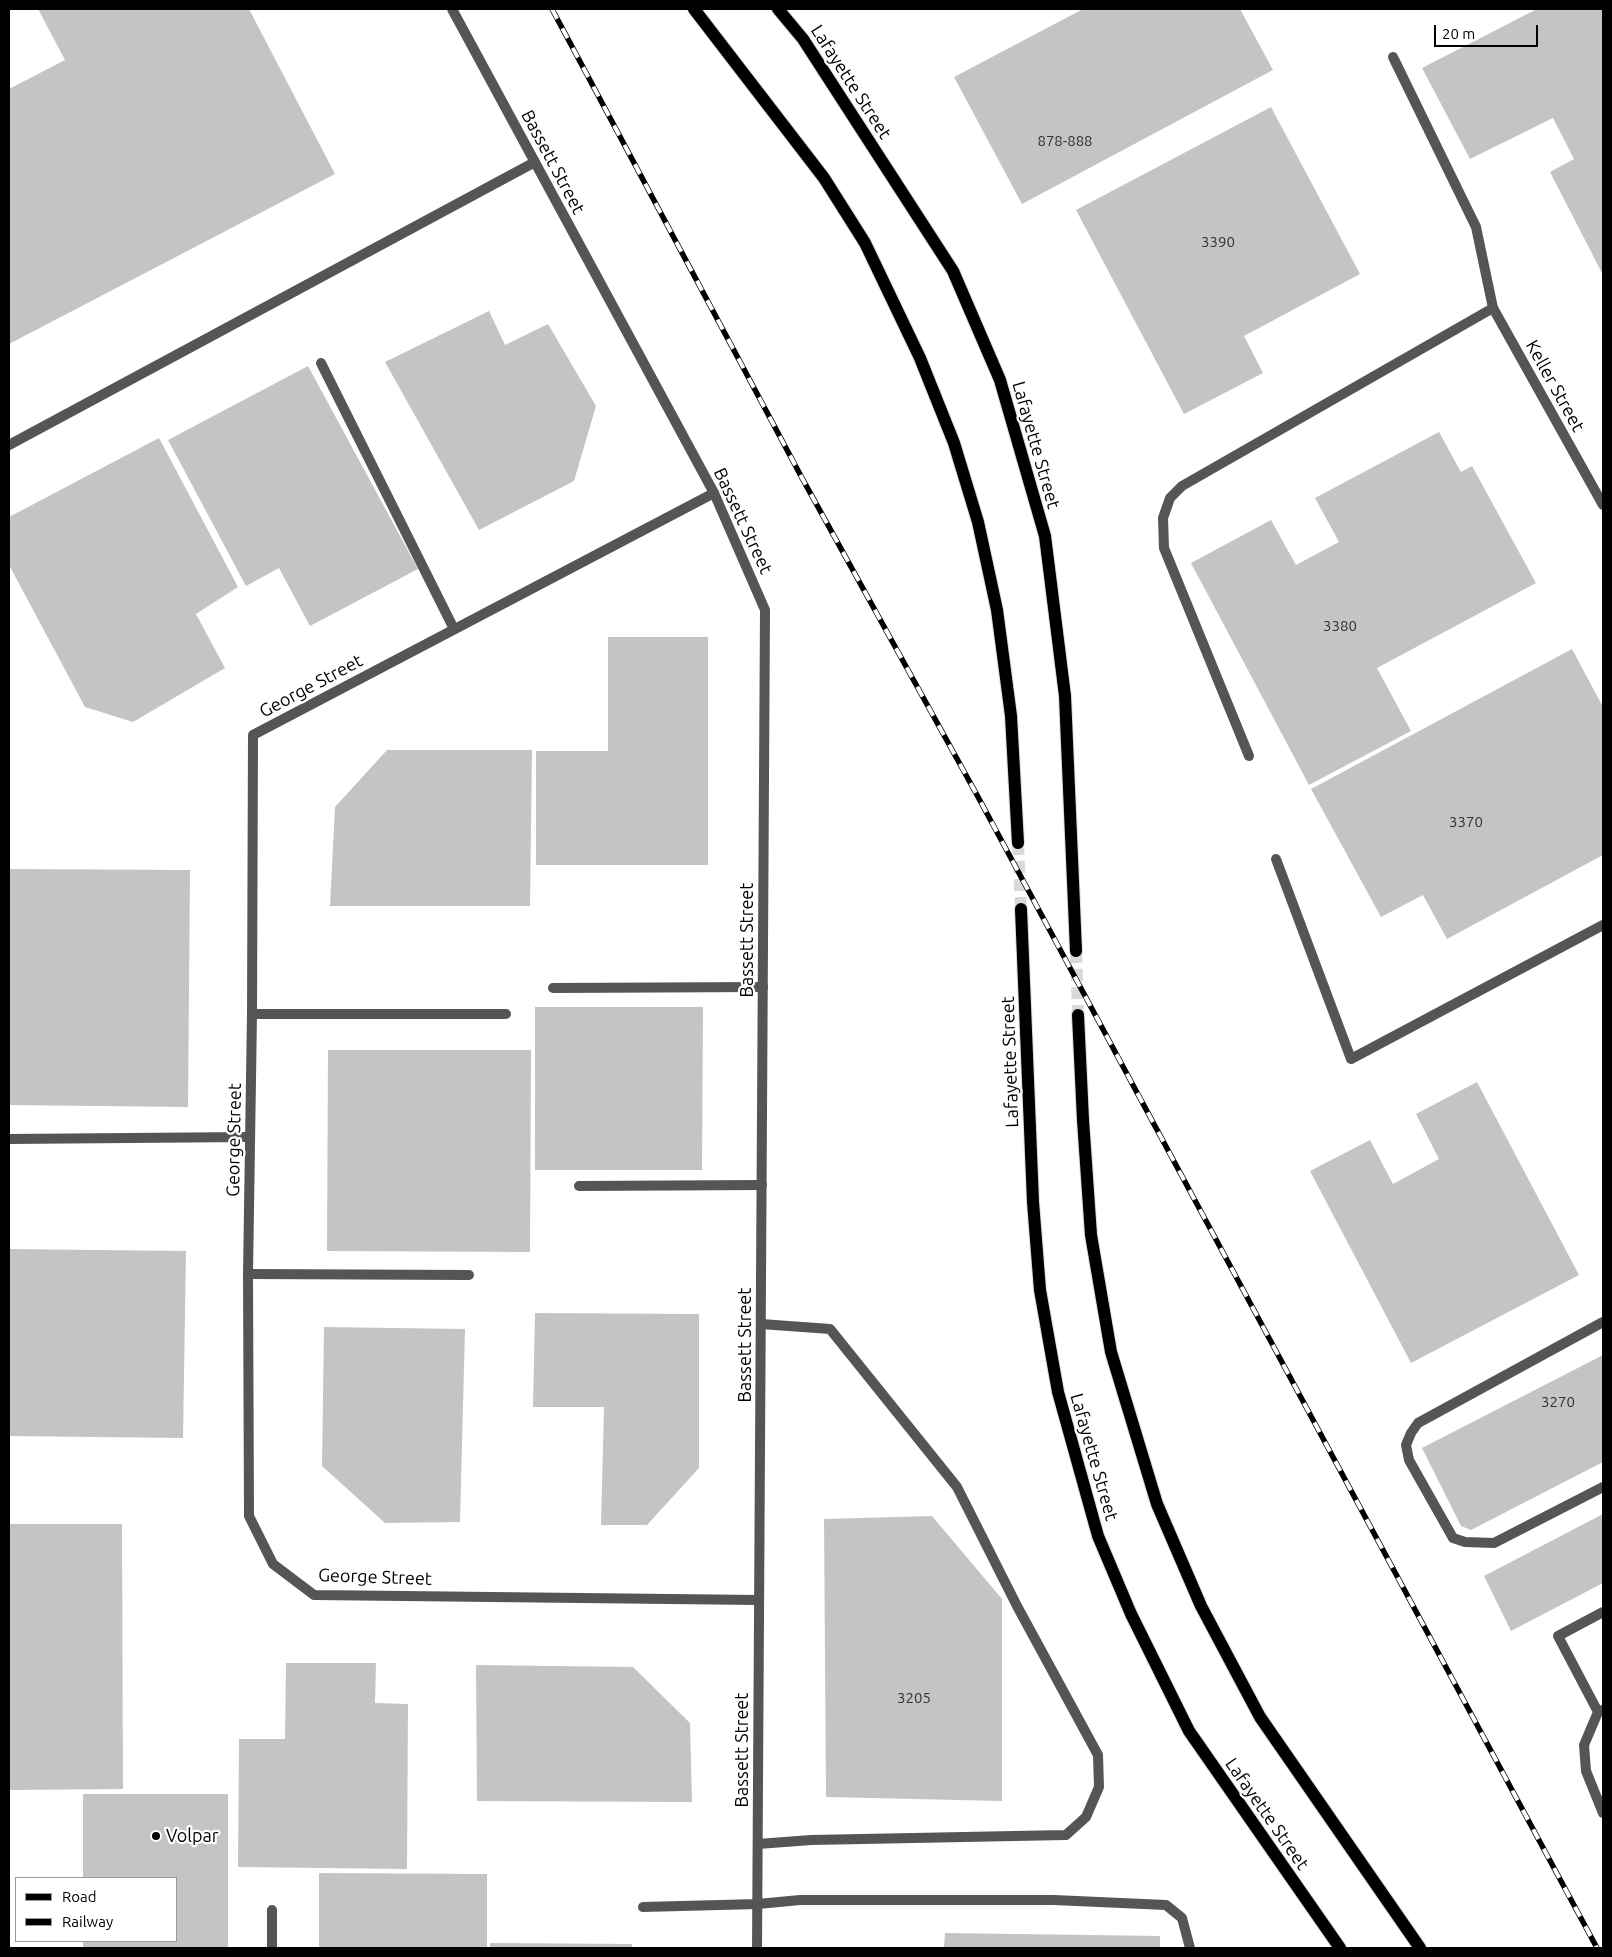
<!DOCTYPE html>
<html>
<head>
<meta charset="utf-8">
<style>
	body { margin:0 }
	#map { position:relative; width:1612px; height:1957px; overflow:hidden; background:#fff; font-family:Ubuntu,sans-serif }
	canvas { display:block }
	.frame { position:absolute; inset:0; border:10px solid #000; pointer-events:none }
	.legend { position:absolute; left:15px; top:1877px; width:162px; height:65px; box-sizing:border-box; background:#fff; border:1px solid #999; margin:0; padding:6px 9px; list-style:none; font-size:15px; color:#000 }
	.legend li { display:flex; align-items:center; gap:10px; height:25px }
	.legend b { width:25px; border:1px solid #999 }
	.scale { position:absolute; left:1434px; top:25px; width:104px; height:22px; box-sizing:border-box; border:2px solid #000; border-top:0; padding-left:6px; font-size:15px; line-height:18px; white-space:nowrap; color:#000; -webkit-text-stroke:4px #fff; paint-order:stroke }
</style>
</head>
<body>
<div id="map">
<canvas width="1612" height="1957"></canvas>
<div class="frame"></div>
<ul class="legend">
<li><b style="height:6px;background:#000"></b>Road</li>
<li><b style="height:6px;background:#000"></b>Railway</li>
</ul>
<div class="scale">20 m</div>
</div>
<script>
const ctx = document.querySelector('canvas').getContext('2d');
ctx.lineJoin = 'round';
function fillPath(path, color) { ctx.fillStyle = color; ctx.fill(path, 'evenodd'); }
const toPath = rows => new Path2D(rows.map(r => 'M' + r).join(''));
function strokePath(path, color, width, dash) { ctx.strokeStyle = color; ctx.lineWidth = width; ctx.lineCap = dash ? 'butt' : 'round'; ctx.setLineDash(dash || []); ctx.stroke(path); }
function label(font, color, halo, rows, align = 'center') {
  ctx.font = font + ' Ubuntu,sans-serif'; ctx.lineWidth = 4.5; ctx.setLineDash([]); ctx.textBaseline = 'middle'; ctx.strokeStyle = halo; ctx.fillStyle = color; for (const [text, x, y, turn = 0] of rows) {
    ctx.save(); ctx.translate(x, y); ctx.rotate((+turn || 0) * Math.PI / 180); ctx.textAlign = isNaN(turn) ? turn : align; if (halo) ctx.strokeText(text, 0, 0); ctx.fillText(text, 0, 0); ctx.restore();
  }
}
const building = toPath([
	[38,9,249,9,335,174,9,344,9,89,65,60],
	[1083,9,1240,9,1273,70,1022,204,954,77],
	[1534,9,1603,9,1603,275,1550,172,1574,159,1553,118,1470,159,1422,68,1535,10],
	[1271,107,1360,274,1244,336,1263,373,1184,414,1076,210],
	[489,311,505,345,548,324,596,406,574,481,479,530,385,362],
	[308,366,418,569,310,626,279,568,246,586,168,440],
	[1439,432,1461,472,1472,466,1536,583,1377,668,1411,731,1309,785,1191,563,1271,520,1296,565,1339,542,1315,498],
	[159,438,238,587,196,614,225,668,133,722,85,707,9,565,9,517],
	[608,637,708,637,708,865,536,865,536,751,608,751],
	[1572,649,1603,707,1603,855,1447,939,1423,895,1381,917,1311,789],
	[387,750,532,750,530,906,330,906,335,807],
	[9,869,190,870,188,1107,9,1105],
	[535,1007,703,1007,702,1170,535,1170],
	[328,1050,531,1050,530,1252,327,1251],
	[1477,1082,1579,1275,1411,1363,1310,1171,1370,1140,1393,1184,1439,1159,1416,1114],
	[9,1249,186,1251,183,1438,9,1436],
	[535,1313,699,1314,699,1468,647,1525,601,1525,604,1407,533,1407],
	[324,1327,465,1329,460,1522,385,1523,322,1466],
	[1603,1355,1603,1462,1471,1530,1461,1526,1422,1448],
	[1603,1514,1603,1583,1511,1631,1484,1576],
	[932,1516,1002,1599,1002,1801,826,1797,824,1519],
	[9,1524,122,1524,123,1789,9,1790],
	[286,1663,376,1663,375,1703,408,1704,407,1869,238,1867,239,1739,285,1739],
	[476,1665,633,1667,690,1723,692,1802,477,1801],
	[83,1794,228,1794,228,1948,83,1948,83,1941,176,1941,176,1878,83,1878],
	[319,1873,487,1874,487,1948,319,1948],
	[945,1933,1160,1936,1160,1948,944,1948],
	[490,1943,632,1944,632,1948,490,1948]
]);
const primaryTunnel = toPath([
	[1018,843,1021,909],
	[1076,951,1078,1015]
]);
const service = toPath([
	[321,363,454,629],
	[9,445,535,162],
	[1249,756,1164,548,1163,518,1170,498,1182,486,1493,308,1476,227,1393,57],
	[1276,859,1351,1059,1603,925],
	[553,988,763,987],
	[252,1014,506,1014],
	[9,1139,249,1137],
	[579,1186,762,1185],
	[248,1274,469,1275],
	[1603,1322,1418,1423,1411,1433,1406,1445,1409,1460,1453,1538,1465,1542,1494,1543,1603,1487],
	[1603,1710,1598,1712,1584,1745,1586,1771,1603,1813],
	[1598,1712,1558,1636,1603,1612],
	[758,1844,811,1840,1066,1835,1086,1817,1099,1787,1098,1755,1017,1606,957,1487,830,1329,761,1324],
	[643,1907,758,1904,800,1900,1054,1900,1166,1905,1182,1918,1190,1948],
	[272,1948,272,1910]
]);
const minor = toPath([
	[1493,308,1603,505],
	[714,493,253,735,252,1014,248,1274,249,1516,273,1564,314,1595,759,1600]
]);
const tertiary = toPath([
	[452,9,714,493,765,610,757,1948]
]);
const primary = toPath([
	[694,9,824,178,865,243,920,358,954,443,978,522,997,610,1011,716,1018,843],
	[778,9,803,39,953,271,1000,380,1045,536,1065,696,1076,951],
	[1021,909,1033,1202,1040,1290,1058,1392,1098,1536,1131,1614,1189,1731,1340,1948],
	[1078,1015,1083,1120,1091,1235,1111,1352,1157,1504,1201,1606,1260,1717,1420,1948]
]);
const rail = toPath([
	[552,9,802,478,977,795,1597,1948]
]);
const markers = [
	[156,1836,5,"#000"]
];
const numberNames = [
	["878-888",1065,141],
	["3390",1218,242],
	["3380",1340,626],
	["3370",1466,822],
	["3270",1558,1402],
	["3205",914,1698]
];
const streetNames = [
	["Lafayette Street",851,82,57],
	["Bassett Street",553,162,62],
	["Keller Street",1555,386,61],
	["Lafayette Street",1036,445,74],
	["Bassett Street",743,521,65],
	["George Street",311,686,-28],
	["Bassett Street",747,940,-90],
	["Lafayette Street",1010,1062,-92],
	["George Street",234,1140,-89],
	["Bassett Street",745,1345,-90],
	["Lafayette Street",1094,1457,74],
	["George Street",375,1577,2],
	["Bassett Street",742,1750,-90],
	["Lafayette Street",1267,1814,55]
];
const poiNames = [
	["Volpar",166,1836]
];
fillPath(building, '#c4c4c4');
strokePath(primaryTunnel, '#d9d9d9', 12, [12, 6]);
strokePath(primary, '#dbdbdb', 14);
strokePath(service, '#555', 10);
strokePath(minor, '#555', 10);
strokePath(tertiary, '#555', 10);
strokePath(primary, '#000', 12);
strokePath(rail, '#000', 5.5);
strokePath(rail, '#fff', 4, [11]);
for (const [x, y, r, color] of markers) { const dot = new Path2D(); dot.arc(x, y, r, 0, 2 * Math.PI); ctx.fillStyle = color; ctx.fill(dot); strokePath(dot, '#fff', 2); }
label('15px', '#313131', null, numberNames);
label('18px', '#000', '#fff', streetNames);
label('18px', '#000', '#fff', poiNames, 'left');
</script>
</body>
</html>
